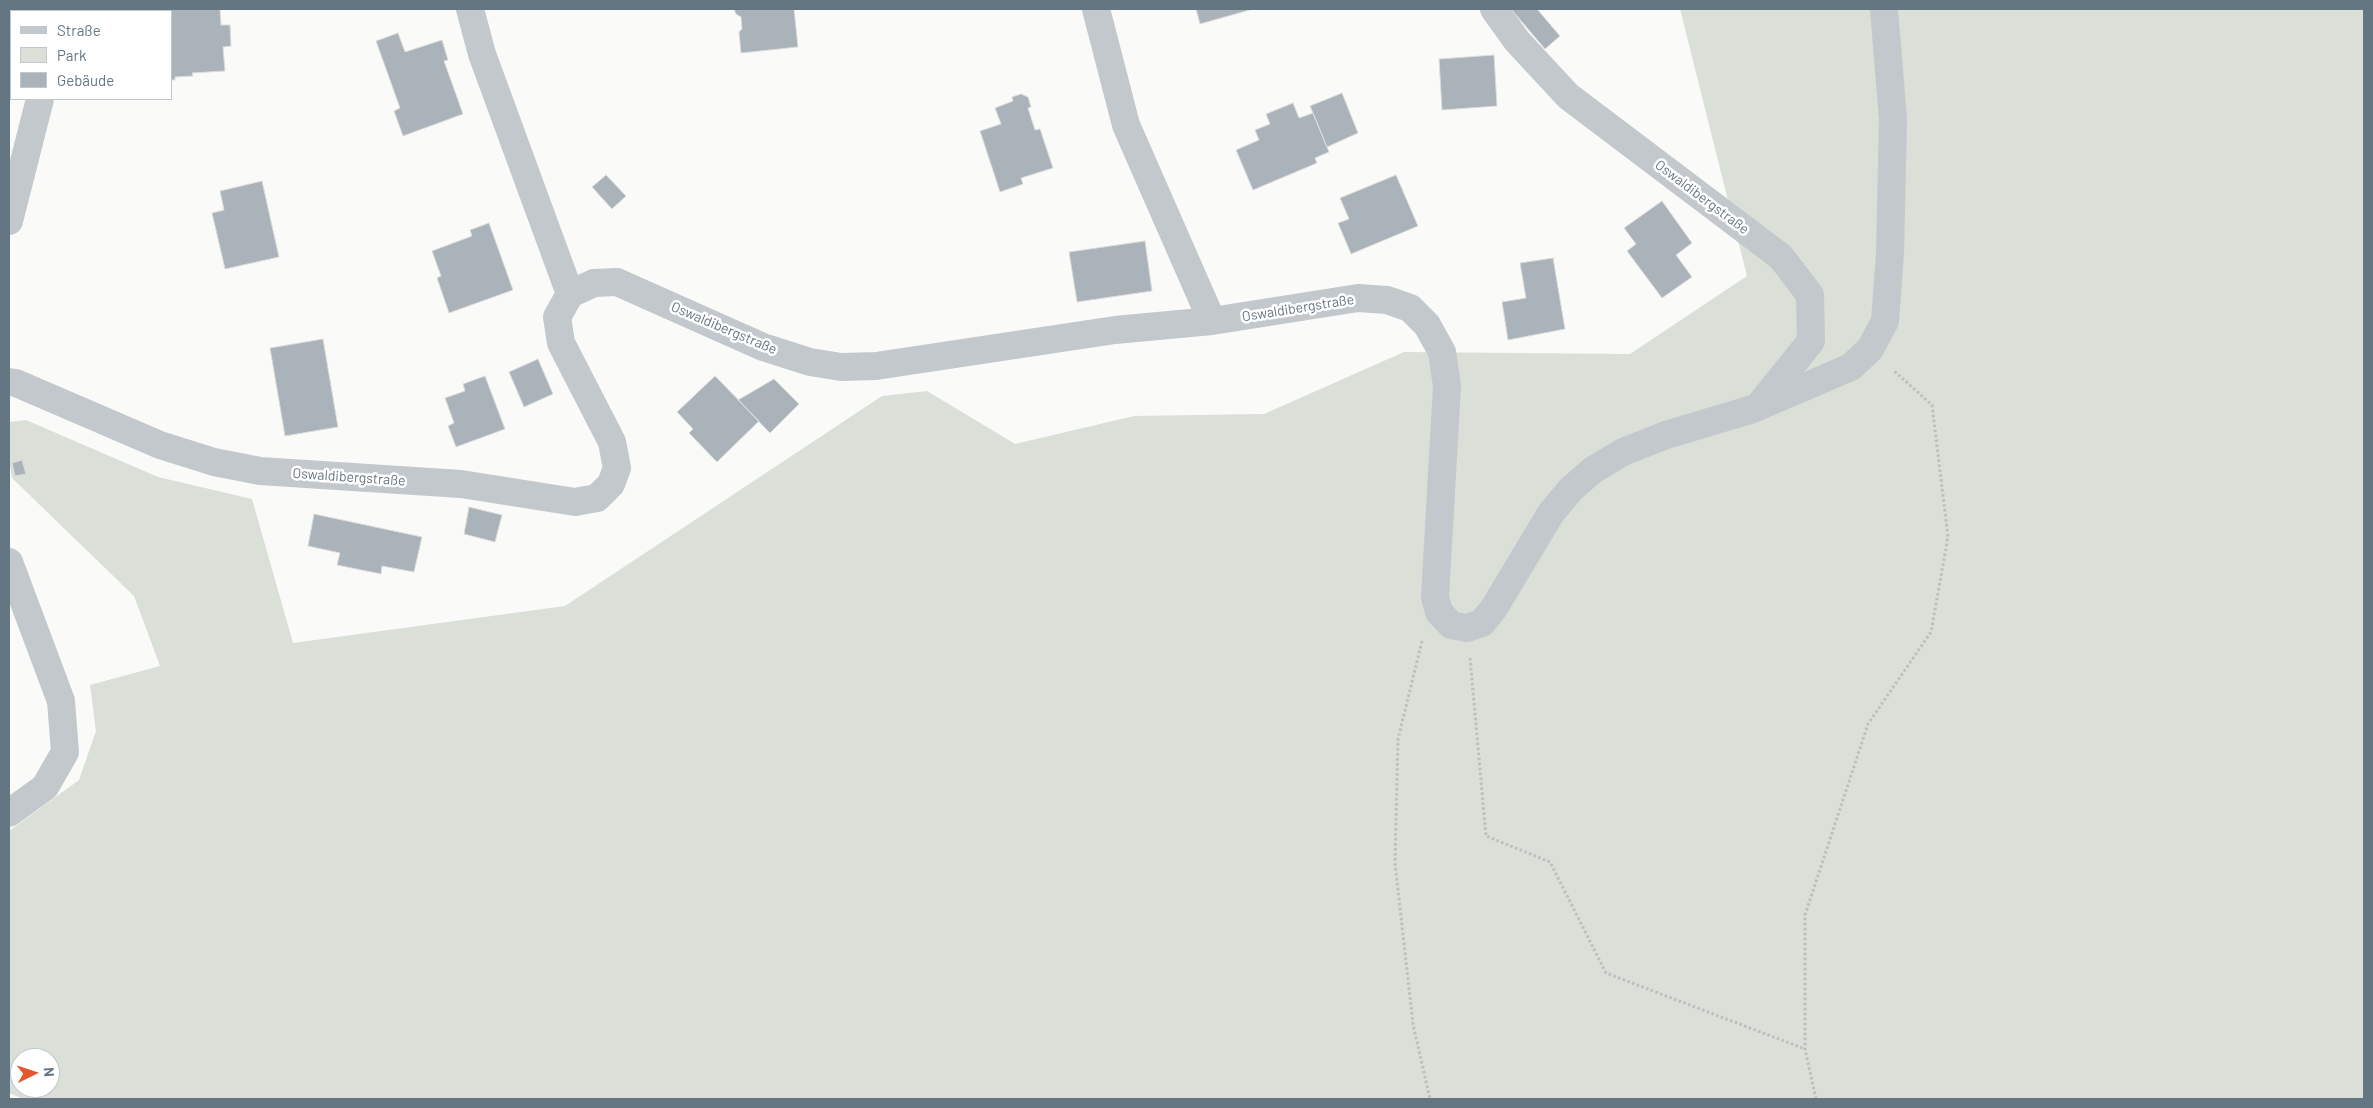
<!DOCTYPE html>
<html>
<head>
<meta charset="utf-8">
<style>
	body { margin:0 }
	#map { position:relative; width:2373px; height:1108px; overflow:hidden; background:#fafaf8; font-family:Barlow,sans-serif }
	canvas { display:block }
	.frame { position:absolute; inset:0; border:10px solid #657683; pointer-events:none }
	.legend { position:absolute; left:10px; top:10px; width:162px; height:90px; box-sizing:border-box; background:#fff; border:1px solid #c1c8cd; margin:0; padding:6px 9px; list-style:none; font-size:15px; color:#657683 }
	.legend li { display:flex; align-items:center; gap:10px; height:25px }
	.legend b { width:25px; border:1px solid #c1c8cd }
	.north { position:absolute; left:10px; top:1048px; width:50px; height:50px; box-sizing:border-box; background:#fff; border:1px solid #c1c8cd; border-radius:50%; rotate:86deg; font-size:14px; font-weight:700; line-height:20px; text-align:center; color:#657683 }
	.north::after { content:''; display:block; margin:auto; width:18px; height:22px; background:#e4572e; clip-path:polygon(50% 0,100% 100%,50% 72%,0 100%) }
</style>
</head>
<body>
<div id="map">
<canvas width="2373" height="1108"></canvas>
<div class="frame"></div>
<ul class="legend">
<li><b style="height:6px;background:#c3c8cc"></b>Straße</li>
<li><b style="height:14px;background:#dadfd7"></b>Park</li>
<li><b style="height:14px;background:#aab3b9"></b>Gebäude</li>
</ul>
<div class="north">N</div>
</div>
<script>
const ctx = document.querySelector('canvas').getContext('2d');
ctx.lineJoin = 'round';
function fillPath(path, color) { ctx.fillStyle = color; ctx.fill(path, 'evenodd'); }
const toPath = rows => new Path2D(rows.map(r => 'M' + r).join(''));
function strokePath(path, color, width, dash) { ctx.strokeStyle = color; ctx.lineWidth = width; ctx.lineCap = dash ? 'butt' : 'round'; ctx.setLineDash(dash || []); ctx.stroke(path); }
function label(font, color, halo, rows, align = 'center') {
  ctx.font = font + ' Barlow,sans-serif'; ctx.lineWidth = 5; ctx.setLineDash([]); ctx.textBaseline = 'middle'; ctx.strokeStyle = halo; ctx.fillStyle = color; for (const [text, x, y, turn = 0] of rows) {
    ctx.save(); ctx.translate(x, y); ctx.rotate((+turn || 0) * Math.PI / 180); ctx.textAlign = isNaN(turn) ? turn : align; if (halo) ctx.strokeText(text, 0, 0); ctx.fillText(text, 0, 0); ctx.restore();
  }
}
const green = toPath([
	[1680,9,2364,9,2364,1099,23,1099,9,1093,9,831,79,780,96,731,90,685,160,666,134,596,12,478,9,460,9,422,26,420,158,477,252,499,293,643,565,606,882,396,927,391,1015,444,1134,416,1264,414,1404,352,1630,354,1747,276],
	[20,1058,50,1058,50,1088,20,1088]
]);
const building = toPath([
	[138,9,220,9,221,25,230,25,231,46,223,47,225,71,192,73,193,76,175,77,175,80,171,80,171,11,138,11,138,9],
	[734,9,794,9,798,47,741,53,739,32,742,29,741,17,736,14,734,9],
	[1196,9,1253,9,1200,24,1196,9],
	[1511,9,1537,9,1560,36,1545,49,1511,9],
	[398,33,405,52,442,40,448,60,444,61,463,114,403,136,394,111,400,108,376,41,398,33],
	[1494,55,1497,106,1442,110,1439,59,1494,55],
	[1342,93,1358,133,1327,147,1310,106,1342,93],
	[1021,94,1028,97,1031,107,1028,108,1035,130,1040,129,1053,168,1021,178,1023,184,1000,192,980,131,1001,124,995,108,1013,101,1012,97,1021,94],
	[1293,103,1299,118,1313,113,1329,152,1315,158,1317,163,1253,190,1236,150,1259,140,1255,130,1270,124,1266,114,1293,103],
	[606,175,626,196,612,209,592,187,606,175],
	[1396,175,1418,226,1351,254,1338,223,1349,219,1340,198,1396,175],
	[262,181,279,257,225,269,212,213,224,210,220,191,262,181],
	[1662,201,1692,243,1676,255,1692,277,1662,298,1627,251,1636,244,1624,228,1662,201],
	[489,223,513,290,449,313,437,278,441,276,432,251,472,236,470,230,489,223],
	[1145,241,1152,291,1077,302,1069,252,1145,241],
	[1553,258,1565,329,1508,340,1502,302,1526,298,1520,263,1553,258],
	[323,339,338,427,285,436,270,348,323,339],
	[538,359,553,394,524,407,509,372,538,359],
	[485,376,505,429,456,447,448,426,454,423,445,398,465,391,463,384,485,376],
	[715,376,759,421,717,462,689,433,693,429,677,412,715,376],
	[774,379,799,404,770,433,738,400,774,379],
	[22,460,26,474,15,476,12,463,22,460],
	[469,507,502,515,495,542,464,534,469,507],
	[314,514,422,537,414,572,382,566,381,574,337,565,340,553,308,546,314,514]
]);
const path = toPath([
	[1422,641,1398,739,1395,863,1413,1024,1430,1099],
	[1470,658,1486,836,1550,862,1606,973,1805,1049],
	[1816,1099,1805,1049,1805,915,1868,724,1931,632,1948,537,1932,405,1893,370]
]);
const minor = toPath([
	[470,9,482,54,570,294],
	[1096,9,1126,125,1212,321],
	[1494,9,1517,41,1568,96,1781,257,1810,295,1811,341,1762,402],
	[63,11,63,9],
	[9,221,40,99],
	[9,382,16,383,160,445,214,462,260,471,461,484,575,502,597,498,611,484,617,468,612,442,561,343,557,317,570,294,594,283,617,282,763,347,810,362,841,367,876,366,1115,330,1212,321,1358,298,1387,300,1410,308,1427,325,1442,352,1447,386,1435,597,1439,612,1451,625,1467,628,1482,623,1494,608,1551,513,1571,489,1593,470,1623,452,1666,435,1753,409,1851,367,1870,349,1885,321,1890,254,1893,119,1884,9],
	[9,562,61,701,65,752,45,787,9,813]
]);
const streetNames = [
	["Oswaldibergstraße",1702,197,37],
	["Oswaldibergstraße",1298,308,-9],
	["Oswaldibergstraße",724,328,23],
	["Oswaldibergstraße",349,477,4]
];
fillPath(green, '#dadfd7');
fillPath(building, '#aab3b9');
strokePath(building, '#dcdcda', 1);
strokePath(path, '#bbbfc2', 3, [2.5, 2.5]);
strokePath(minor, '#c3c8cc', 28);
label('14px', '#657683', '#fff', streetNames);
</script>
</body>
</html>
